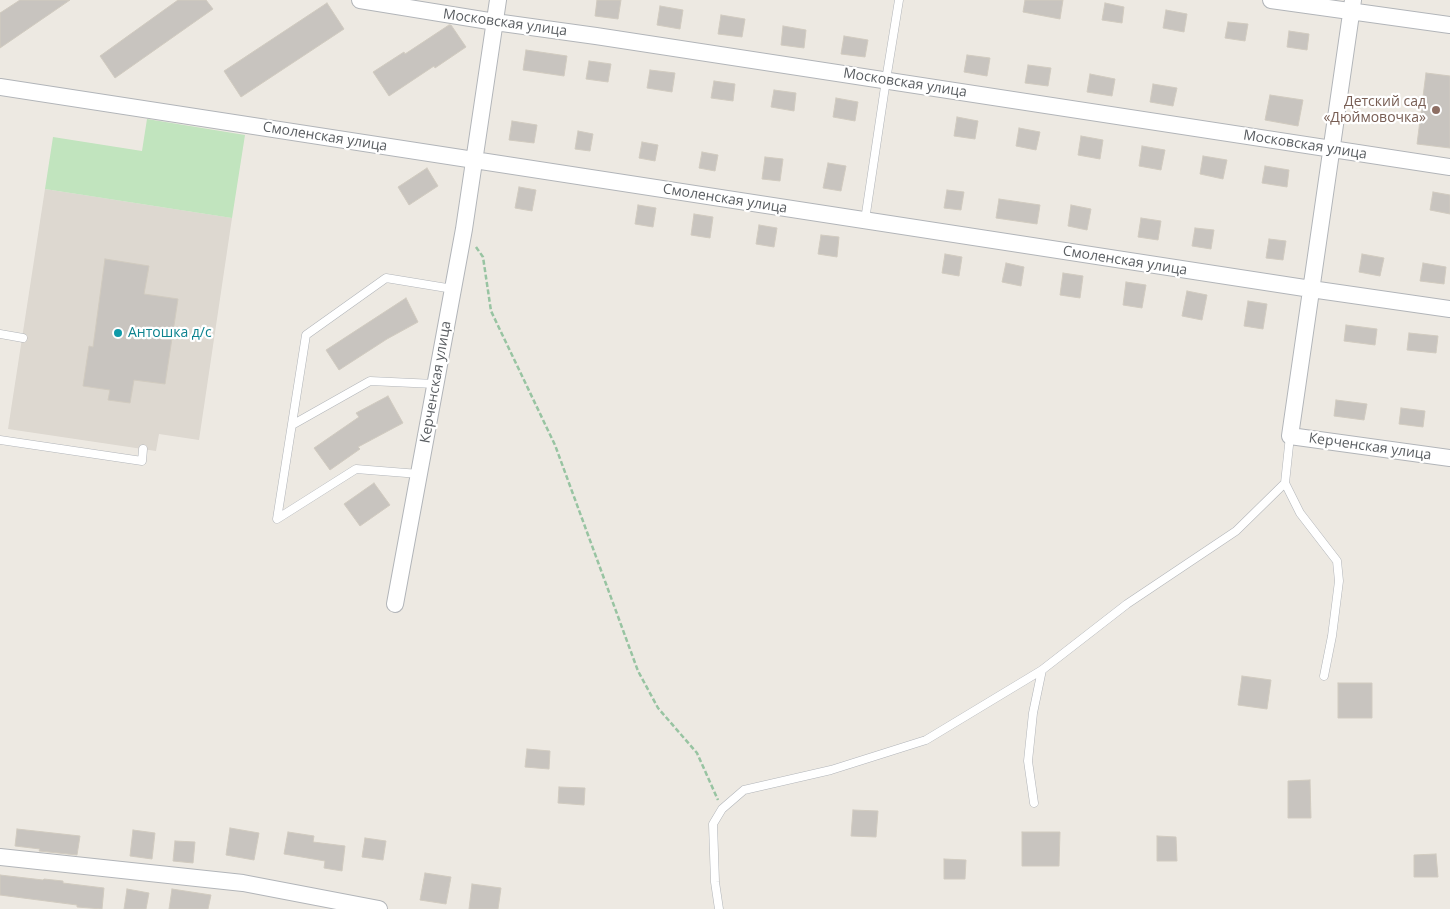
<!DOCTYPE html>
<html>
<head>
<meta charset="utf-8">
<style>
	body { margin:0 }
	canvas { display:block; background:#ede9e2 }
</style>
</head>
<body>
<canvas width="1450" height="909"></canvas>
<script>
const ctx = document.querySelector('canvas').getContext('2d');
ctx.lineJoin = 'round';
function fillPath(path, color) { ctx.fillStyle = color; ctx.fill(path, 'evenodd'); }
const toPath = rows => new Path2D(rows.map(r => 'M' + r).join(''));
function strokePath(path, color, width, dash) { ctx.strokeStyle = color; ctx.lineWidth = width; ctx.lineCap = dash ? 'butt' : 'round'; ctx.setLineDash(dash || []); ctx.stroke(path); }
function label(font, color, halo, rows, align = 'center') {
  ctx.font = font + ' "Open Sans",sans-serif'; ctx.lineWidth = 4.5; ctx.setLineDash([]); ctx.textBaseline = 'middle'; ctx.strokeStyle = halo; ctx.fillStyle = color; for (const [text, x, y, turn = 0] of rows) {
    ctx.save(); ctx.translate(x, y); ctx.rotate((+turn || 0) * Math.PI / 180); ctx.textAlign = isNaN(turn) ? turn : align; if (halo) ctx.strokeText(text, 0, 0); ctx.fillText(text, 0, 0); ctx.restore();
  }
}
const education = toPath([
	[45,189,232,218,199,440,159,434,156,451,8,429]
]);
const green = toPath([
	[147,119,245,135,232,218,45,189,53,137,142,151]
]);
const building = toPath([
	[20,0,70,0,0,48,0,13,20,0],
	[178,0,206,0,213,9,115,78,100,56,178,0],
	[597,0,621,0,618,19,595,16,597,0],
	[1025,0,1063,0,1060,19,1023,12,1025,0],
	[327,3,344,29,241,97,224,71,327,3],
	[1105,3,1124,7,1122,23,1102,20,1105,3],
	[660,6,683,10,680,29,657,25,660,6],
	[1166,10,1187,14,1184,32,1163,28,1166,10],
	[721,15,745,19,742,37,718,34,721,15],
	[1228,22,1248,24,1245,41,1225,38,1228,22],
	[449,25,451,25,466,47,435,68,434,66,389,96,373,72,404,52,405,54,449,25],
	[783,26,806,30,804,48,781,45,783,26],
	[1289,31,1309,34,1307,50,1287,47,1289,31],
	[844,36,868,40,865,57,841,54,844,36],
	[526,50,567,56,564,76,523,70,526,50],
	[967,55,990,58,987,76,964,72,967,55],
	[589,61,611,64,608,82,586,79,589,61],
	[1028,65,1051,68,1048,86,1025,83,1028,65],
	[650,70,675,73,672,92,647,88,650,70],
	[1426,73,1450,76,1450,148,1417,144,1426,73],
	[1090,74,1115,79,1112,96,1087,92,1090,74],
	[714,81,735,84,733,101,711,98,714,81],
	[1153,84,1177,88,1173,106,1150,102,1153,84],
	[774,90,796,93,794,111,771,107,774,90],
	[1270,95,1303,100,1298,126,1265,120,1270,95],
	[836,98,858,102,855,121,833,117,836,98],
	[957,117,978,121,975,139,954,136,957,117],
	[512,121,537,125,534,143,509,140,512,121],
	[1019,128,1040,132,1036,150,1016,146,1019,128],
	[578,131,593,134,590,151,575,149,578,131],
	[1081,136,1103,140,1100,159,1078,155,1081,136],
	[642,142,658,145,655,161,639,158,642,142],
	[1142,146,1165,150,1161,170,1139,166,1142,146],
	[702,152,718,155,715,171,699,168,702,152],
	[1203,156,1227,160,1223,179,1200,174,1203,156],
	[765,157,783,159,780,181,762,179,765,157],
	[828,163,846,166,841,191,823,188,828,163],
	[1265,166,1289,170,1287,187,1262,183,1265,166],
	[427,168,438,186,409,205,398,187,427,168],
	[519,187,536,190,532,211,515,208,519,187],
	[947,190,964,192,961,210,944,208,947,190],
	[1433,192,1450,195,1450,214,1430,210,1433,192],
	[999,199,1040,205,1037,224,996,218,999,199],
	[638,205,656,208,653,227,635,224,638,205],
	[1071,205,1091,209,1087,230,1068,226,1071,205],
	[694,214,713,217,710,238,691,235,694,214],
	[1141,218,1161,221,1158,240,1138,237,1141,218],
	[759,225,777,228,774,247,756,244,759,225],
	[1195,228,1214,230,1211,249,1192,246,1195,228],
	[821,235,839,237,837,257,818,254,821,235],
	[1269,239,1286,241,1283,260,1266,258,1269,239],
	[945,254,962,257,959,276,942,273,945,254],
	[1362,254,1384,258,1380,276,1359,272,1362,254],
	[105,259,149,266,144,294,178,299,165,384,134,380,130,403,108,400,110,390,83,386,89,346,93,347,105,259],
	[1006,263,1024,267,1021,286,1002,282,1006,263],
	[1423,263,1446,267,1444,284,1420,281,1423,263],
	[1063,273,1083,276,1080,298,1060,295,1063,273],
	[1126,282,1146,285,1142,308,1123,305,1126,282],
	[1187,291,1207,295,1202,320,1182,316,1187,291],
	[406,298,418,322,387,339,339,370,326,350,406,298],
	[1248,301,1267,304,1263,329,1244,326,1248,301],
	[1346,325,1377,329,1375,345,1344,341,1346,325],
	[1409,333,1438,336,1436,353,1407,350,1409,333],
	[388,396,403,423,358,447,360,449,330,470,314,448,359,417,356,413,388,396],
	[1336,400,1367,404,1364,420,1334,416,1336,400],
	[1401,408,1425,411,1423,427,1399,424,1401,408],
	[374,483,390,505,360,526,344,504,374,483],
	[1242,676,1271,680,1267,709,1238,705,1242,676],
	[1338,683,1372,683,1372,718,1338,718,1338,683],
	[527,749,550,751,549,769,525,767,527,749],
	[1310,780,1311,818,1288,818,1288,781,1310,780],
	[559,787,585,788,584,805,558,803,559,787],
	[853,810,878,811,876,837,851,836,853,810],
	[230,828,259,833,254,860,226,855,230,828],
	[17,829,80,836,77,855,39,851,40,849,15,846,17,829],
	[133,830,155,833,152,859,130,856,133,830],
	[288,832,314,836,313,842,345,846,342,871,324,868,325,861,284,854,288,832],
	[1022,832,1060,832,1059,866,1022,866,1022,832],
	[1157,836,1176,837,1177,861,1157,861,1157,836],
	[365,838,386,841,383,860,362,857,365,838],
	[175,841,195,842,193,863,173,861,175,841],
	[1436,854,1438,877,1414,877,1414,855,1436,854],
	[944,859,966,860,965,879,944,879,944,859],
	[425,873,451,877,446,904,420,900,425,873],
	[0,875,43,880,44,879,63,881,63,883,104,888,102,909,77,907,77,905,0,895,0,875],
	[472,884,501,888,498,909,469,909,472,884],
	[127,889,149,893,146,909,124,909,127,889],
	[172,889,211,895,208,909,169,909,172,889]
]);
const path = toPath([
	[476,247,483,257,491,311,555,445,638,671,658,708,697,753,718,800]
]);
const lane = toPath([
	[865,220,886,80,899,0],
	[0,334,23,338],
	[292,425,370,381,435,384],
	[0,440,142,461,143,449],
	[419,474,356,469,277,519,306,335,386,278,453,289],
	[1285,483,1300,513,1337,561,1339,581,1332,636,1324,676],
	[1034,803,1028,761,1033,713,1042,670],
	[719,909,715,882,713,824,722,809,744,790,831,770,926,740,1042,670,1127,604,1236,531,1285,483,1290,436]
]);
const street = toPath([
	[360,0,495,22,596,36,1450,167],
	[1271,0,1450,25],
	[1353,0,1290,436,1450,458],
	[0,87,1311,289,1450,309],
	[395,604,464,229,498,0],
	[0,857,243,883,379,909]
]);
const markers = [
	[1436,110,5,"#8d6e63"],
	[118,333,5,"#0f9aa8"]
];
const streetNames = [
	["Московская улица",505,23,8],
	["Московская улица",905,83,9],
	["Смоленская улица",325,137,9],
	["Московская улица",1305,145,9],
	["Смоленская улица",725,199,9],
	["Смоленская улица",1125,261,9],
	["Керченская улица",436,382,-80],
	["Керченская улица",1370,447,8]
];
const educationNames = [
	["Детский сад",1426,102],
	["«Дюймовочка»",1426,118]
];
const cultureNames = [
	["Антошка д/с",128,333]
];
fillPath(education, '#ddd8d0');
fillPath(green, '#c1e4be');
fillPath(building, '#c8c4bf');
strokePath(building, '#d1cbc0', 1);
strokePath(lane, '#b2b5b9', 9);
strokePath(street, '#b2b5b9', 18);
strokePath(path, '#98c4a2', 2.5, [5, 2.5]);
strokePath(lane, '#fff', 8);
strokePath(street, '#fff', 16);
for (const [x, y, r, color] of markers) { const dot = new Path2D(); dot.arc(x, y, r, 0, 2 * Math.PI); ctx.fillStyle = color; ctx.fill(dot); strokePath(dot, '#fff', 2); }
label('14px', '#5a5e62', '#fff', streetNames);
label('14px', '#785e54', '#fff', educationNames, 'right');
label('14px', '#0d838f', '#fff', cultureNames, 'left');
</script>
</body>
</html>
